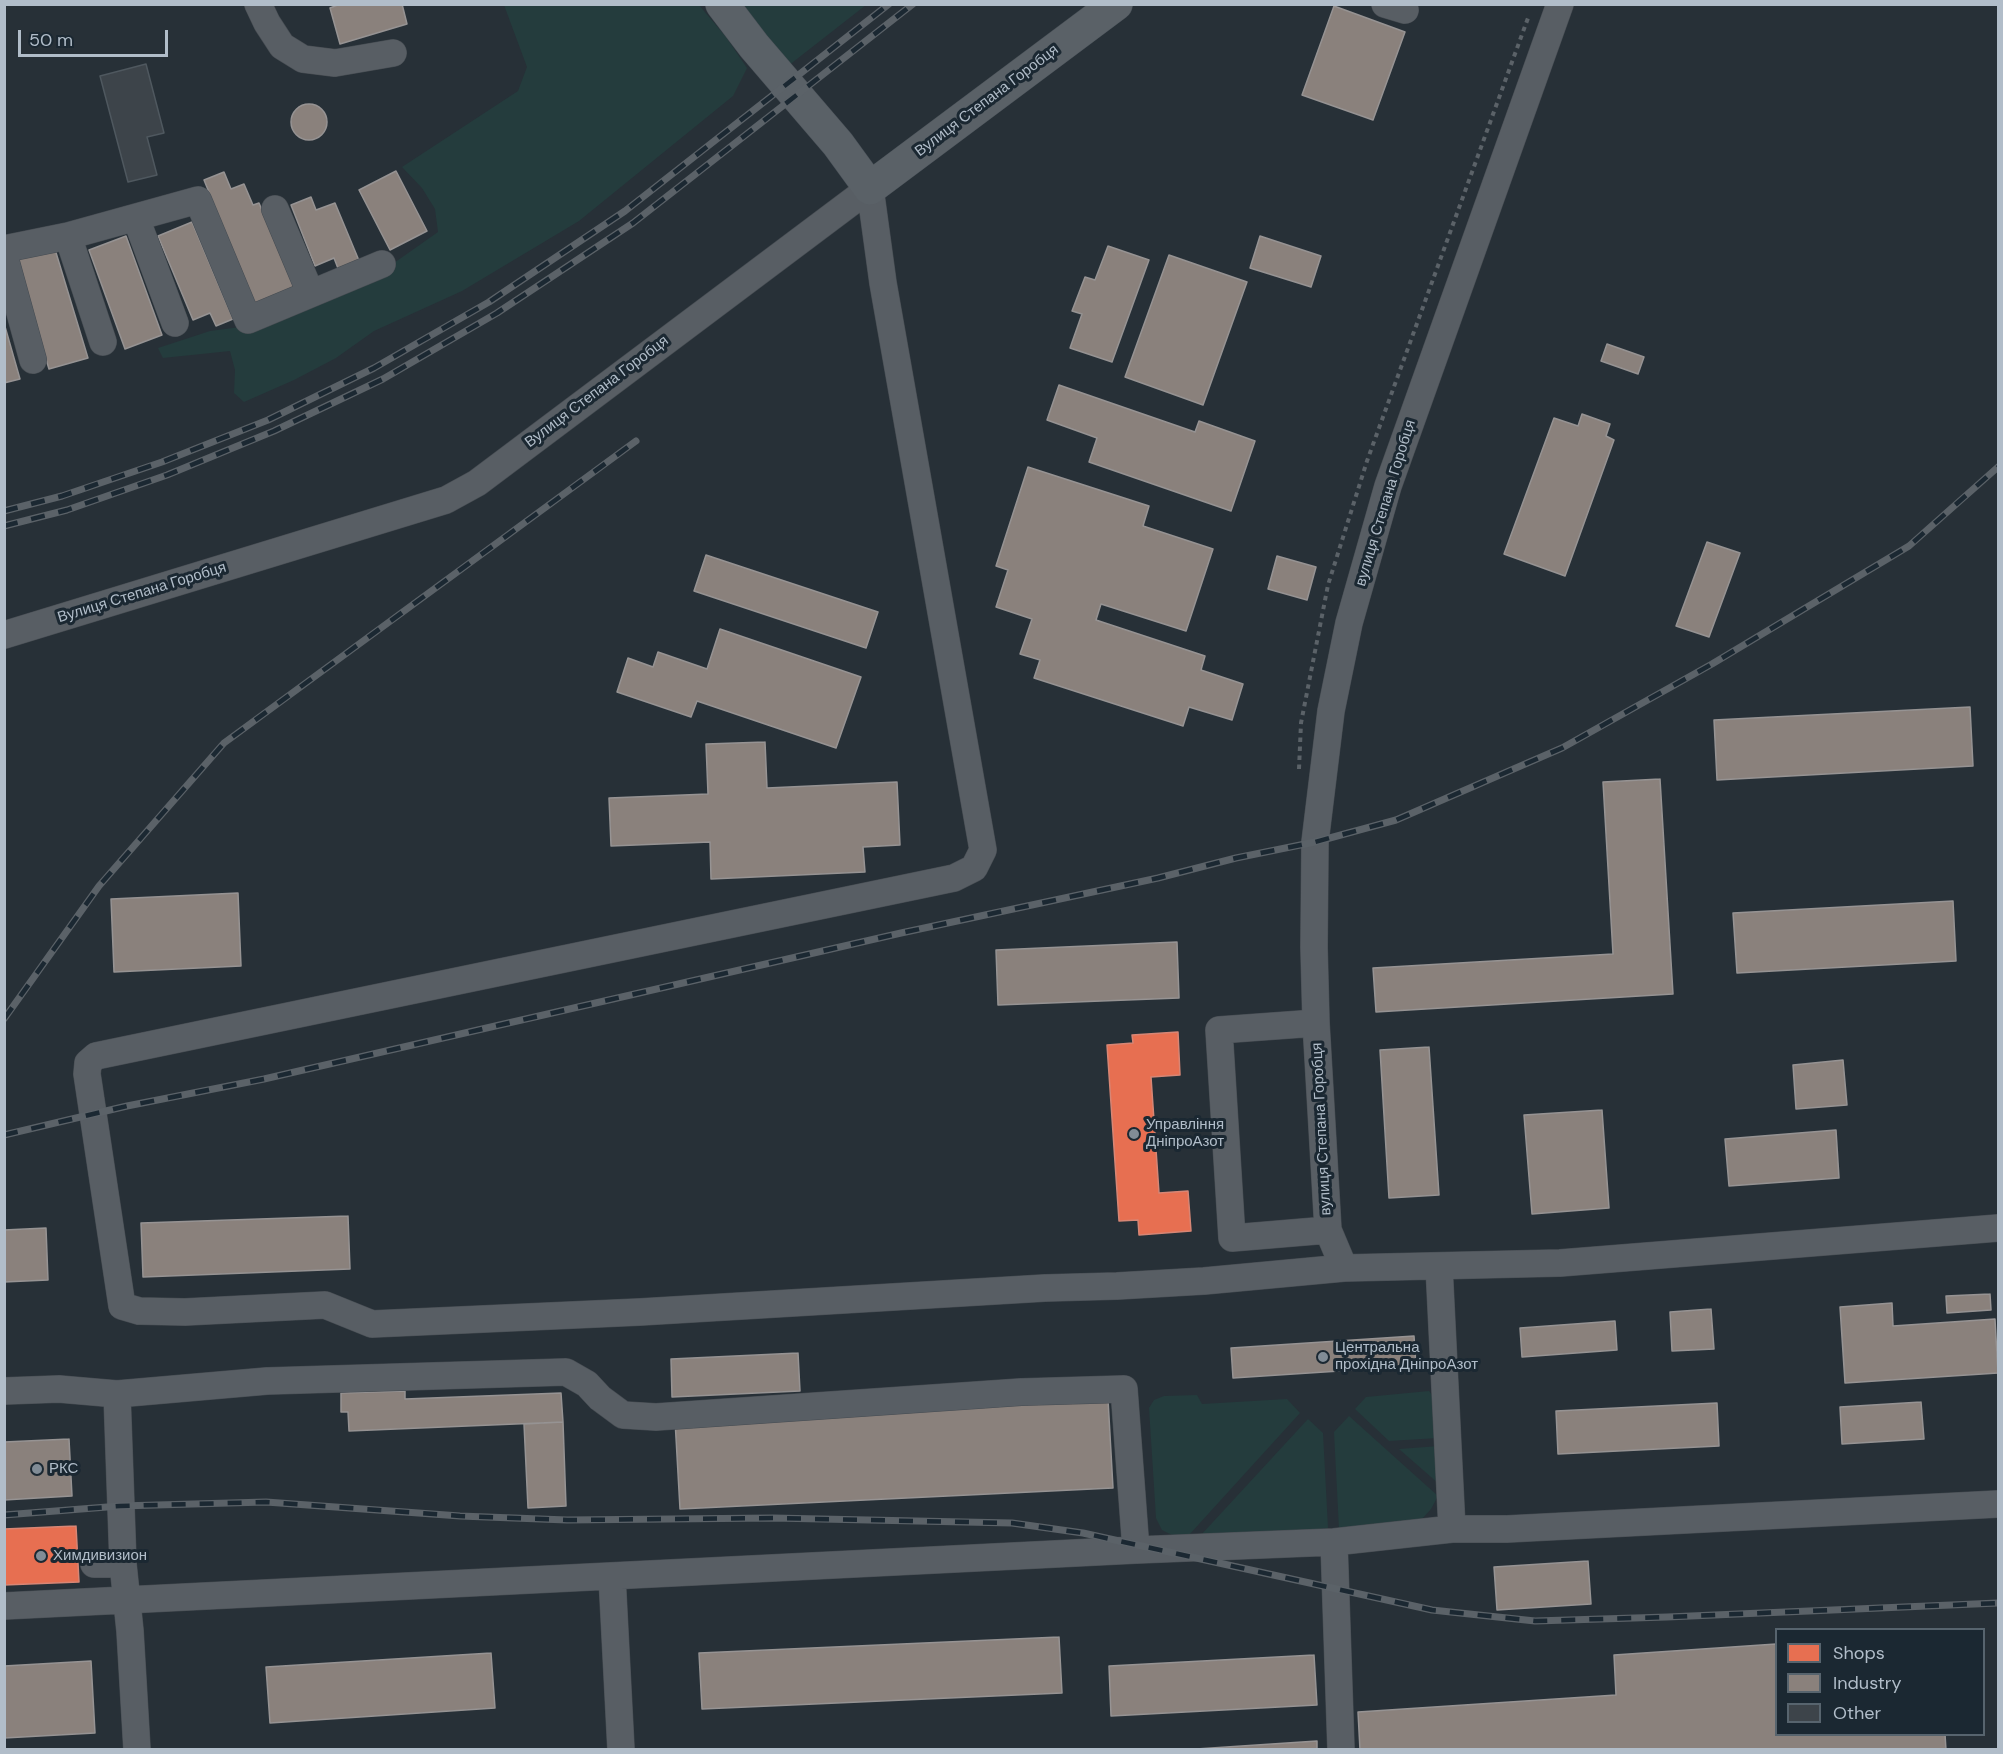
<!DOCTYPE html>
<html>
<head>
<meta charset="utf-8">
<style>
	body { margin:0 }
	#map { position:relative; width:2003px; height:1754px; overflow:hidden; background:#273037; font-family:"DM Sans",sans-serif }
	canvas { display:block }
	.frame { position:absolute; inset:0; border:6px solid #b1bdc9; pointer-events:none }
	.legend { position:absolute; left:1775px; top:1628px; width:210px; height:108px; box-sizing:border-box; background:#1b2832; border:2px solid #57646e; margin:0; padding:8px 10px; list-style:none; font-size:18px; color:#b1bdc9 }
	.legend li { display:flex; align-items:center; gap:12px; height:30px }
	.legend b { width:30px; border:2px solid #57646e }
	.scale { position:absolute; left:18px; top:30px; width:150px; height:27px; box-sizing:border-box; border:3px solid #b1bdc9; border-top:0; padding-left:8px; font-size:18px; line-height:21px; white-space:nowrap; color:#b1bdc9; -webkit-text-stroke:4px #1b2832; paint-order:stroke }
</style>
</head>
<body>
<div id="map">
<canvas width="2003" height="1754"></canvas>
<div class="frame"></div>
<ul class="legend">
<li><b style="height:16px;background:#e76f51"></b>Shops</li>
<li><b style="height:16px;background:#8a817c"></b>Industry</li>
<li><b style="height:16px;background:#3d444a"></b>Other</li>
</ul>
<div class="scale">50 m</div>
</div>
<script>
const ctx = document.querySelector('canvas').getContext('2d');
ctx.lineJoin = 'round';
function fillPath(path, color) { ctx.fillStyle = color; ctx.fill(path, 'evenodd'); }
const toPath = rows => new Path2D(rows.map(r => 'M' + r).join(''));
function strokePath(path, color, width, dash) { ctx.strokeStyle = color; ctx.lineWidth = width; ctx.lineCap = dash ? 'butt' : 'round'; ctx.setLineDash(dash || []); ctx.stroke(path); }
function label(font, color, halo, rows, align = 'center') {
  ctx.font = font + ' "DM Sans",sans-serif'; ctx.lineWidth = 6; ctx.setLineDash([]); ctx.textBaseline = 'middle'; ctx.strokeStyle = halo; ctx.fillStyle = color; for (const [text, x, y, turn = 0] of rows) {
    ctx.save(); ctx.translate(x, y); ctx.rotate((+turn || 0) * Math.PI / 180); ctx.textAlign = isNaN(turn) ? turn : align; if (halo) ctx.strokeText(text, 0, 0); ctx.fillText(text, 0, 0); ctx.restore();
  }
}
const green = toPath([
	[504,5,699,5,726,37,747,68,733,96,579,221,462,291,374,331,336,358,294,380,244,402,234,393,235,370,230,351,163,358,158,348,210,331,248,326,384,270,438,232,435,209,422,188,402,167,518,91,527,67],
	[738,5,866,5,788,66],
	[1429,1391,1436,1400,1438,1438,1389,1441,1355,1409,1366,1397],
	[1197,1395,1202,1404,1287,1399,1300,1413,1189,1535,1172,1535,1162,1530,1156,1518,1149,1408,1154,1400,1164,1396],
	[1349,1416,1438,1496,1431,1509,1422,1519,1339,1529,1334,1432],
	[1308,1419,1323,1433,1328,1528,1311,1531,1201,1535],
	[1439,1446,1439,1484,1399,1449]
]);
const shops = toPath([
	[1178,1032,1180,1075,1151,1077,1159,1193,1188,1191,1191,1231,1139,1235,1138,1220,1119,1221,1107,1045,1133,1043,1132,1035,1178,1032],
	[76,1526,79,1582,4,1585,4,1529,76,1526]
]);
const industry = toPath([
	[340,4,402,4,407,24,340,44,330,8,340,4],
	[1334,6,1405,32,1373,120,1302,95,1334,6],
	'291 122a18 18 0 1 1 36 0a18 18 0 1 1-36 0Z',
	[396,171,427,231,390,250,359,190,396,171],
	[224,172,231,189,244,184,253,205,259,203,295,289,255,305,204,180,224,172],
	[311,197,316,210,335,203,360,263,339,271,334,258,315,266,291,205,311,197],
	[192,222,233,319,216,326,210,313,193,320,158,236,192,222],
	[126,236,162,335,125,349,89,250,126,236],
	[1260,236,1321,256,1311,287,1250,268,1260,236],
	[54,246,88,358,49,369,15,258,54,246],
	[1108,246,1149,260,1112,362,1070,348,1082,314,1072,311,1085,277,1095,280,1108,246],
	[1169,255,1247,282,1203,405,1125,377,1169,255],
	[4,323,20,379,4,383,4,323],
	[1607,344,1644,357,1638,374,1601,361,1607,344],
	[1059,385,1195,432,1199,421,1255,441,1231,511,1089,462,1097,438,1047,420,1059,385],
	[1582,414,1610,424,1606,436,1614,440,1565,576,1504,554,1554,418,1578,426,1582,414],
	[1028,467,1149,506,1143,526,1213,549,1186,631,1101,604,1096,620,1205,656,1201,670,1243,684,1232,720,1189,707,1183,726,1034,678,1040,660,1020,654,1032,619,996,607,1008,570,996,566,1028,467],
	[1707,542,1740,553,1709,637,1676,626,1707,542],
	[706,555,878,612,866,648,694,591,706,555],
	[1277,556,1316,567,1307,600,1268,589,1277,556],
	[720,629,861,677,836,748,697,701,691,717,617,692,628,658,653,667,658,652,707,669,720,629],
	[1970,707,1973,766,1717,780,1714,720,1970,707],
	[765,742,767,788,897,782,900,845,863,847,865,872,711,879,710,842,611,846,609,798,708,794,706,744,765,742],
	[1660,779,1673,994,1376,1012,1373,968,1613,954,1603,782,1660,779],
	[238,893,241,966,114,972,111,899,238,893],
	[1953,901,1956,961,1737,973,1733,913,1953,901],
	[1177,942,1179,998,998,1005,996,950,1177,942],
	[1429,1047,1439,1195,1389,1198,1380,1050,1429,1047],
	[1843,1060,1847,1105,1796,1109,1793,1065,1843,1060],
	[1602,1110,1609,1208,1532,1214,1524,1115,1602,1110],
	[1836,1130,1839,1178,1729,1186,1725,1139,1836,1130],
	[348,1216,350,1269,143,1277,141,1223,348,1216],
	[46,1228,48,1280,4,1282,4,1230,46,1228],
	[1990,1294,1991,1310,1947,1313,1946,1296,1990,1294],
	[1892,1303,1893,1326,1995,1319,1998,1373,1845,1383,1840,1307,1892,1303],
	[1711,1309,1714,1349,1672,1351,1670,1312,1711,1309],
	[1615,1321,1617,1350,1522,1357,1520,1328,1615,1321],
	[1414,1336,1416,1366,1233,1378,1231,1348,1414,1336],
	[798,1353,800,1391,672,1397,671,1359,798,1353],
	[405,1391,405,1399,561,1393,563,1422,349,1431,348,1412,341,1412,341,1393,405,1391],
	[1108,1399,1113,1488,680,1509,675,1420,1108,1399],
	[1921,1402,1924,1439,1842,1444,1840,1407,1921,1402],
	[1717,1403,1719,1446,1558,1454,1556,1411,1717,1403],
	[563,1422,566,1506,528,1508,524,1424,563,1422],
	[69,1439,72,1496,4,1500,4,1442,69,1439],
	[1588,1561,1591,1604,1497,1610,1494,1567,1588,1561],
	[1059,1637,1062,1693,702,1709,699,1653,1059,1637],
	[1776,1644,1776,1734,1945,1734,1946,1750,1360,1750,1358,1712,1616,1695,1614,1655,1776,1644],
	[491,1653,495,1708,270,1723,266,1667,491,1653],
	[1314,1655,1317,1705,1111,1716,1109,1666,1314,1655],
	[91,1661,95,1733,4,1738,4,1666,91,1661],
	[1317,1741,1317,1750,1181,1750,1317,1741]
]);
const building = toPath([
	[146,64,164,133,147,137,157,175,128,182,100,76,146,64]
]);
const path = toPath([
	[1299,769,1301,723,1328,585,1367,461,1528,18]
]);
const minor = toPath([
	[258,4,267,23,282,46,303,59,335,63,393,53],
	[1385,4,1405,10],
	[275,209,310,292],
	[136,218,175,323],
	[68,236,103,342],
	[4,249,68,236,198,200,248,320,382,264],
	[4,255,33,360],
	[4,635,446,500,477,483,870,188,883,283,983,850,974,868,954,878,96,1056,88,1063,87,1074,122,1306,139,1311,185,1312,325,1305,372,1324,640,1312,1045,1288,1117,1286,1204,1281,1344,1268],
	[1316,1023,1219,1030,1232,1238,1328,1230,1316,1023,1314,947,1315,842,1331,711,1349,623,1388,486,1560,4],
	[1328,1230,1344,1268,1560,1263,1998,1228],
	[4,1391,59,1389,117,1394],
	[1452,1529,1507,1529,1998,1504],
	[1334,1542,1341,1750],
	[94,1564,123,1564],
	[612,1576,621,1750],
	[4,1606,1136,1550,1334,1542,1452,1529,1439,1266],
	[137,1750,130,1631,123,1564,117,1394,267,1381,566,1372,587,1384,600,1398,623,1415,656,1417,1021,1392,1124,1389,1136,1550]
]);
const major = toPath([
	[722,4,754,46,838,144,870,188,1116,4]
]);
const rail = toPath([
	[4,511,62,496,162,462,268,420,374,368,489,302,625,211,889,4],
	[4,526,67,510,167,475,274,431,383,379,497,313,633,223,913,4],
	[4,1019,99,886,224,743,636,441],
	[4,1135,127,1106,264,1079,901,933,1158,878,1236,858,1315,842,1396,820,1562,748,1712,664,1909,546,1998,467],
	[4,1515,120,1506,266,1502,460,1516,567,1520,773,1518,1012,1523,1083,1533,1432,1610,1535,1621,1667,1617,1998,1603]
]);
const markers = [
	[1134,1134,6,"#818c96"],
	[1323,1357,6,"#818c96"],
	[37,1469,6,"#818c96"],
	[41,1556,6,"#818c96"]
];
const streetNames = [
	["Вулиця Степана Горобця",987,101,-37],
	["Вулиця Степана Горобця",597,392,-37],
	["вулиця Степана Горобця",1386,503,-73],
	["Вулиця Степана Горобця",142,593,-17],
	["вулиця Степана Горобця",1322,1129,-93]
];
const poiNames = [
	["Управління",1146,1125],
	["ДніпроАзот",1146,1142],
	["Центральна",1335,1348],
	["прохідна ДніпроАзот",1335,1365],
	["РКС",49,1469],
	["Химдивизион",53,1556]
];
fillPath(green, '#243c3d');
fillPath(shops, '#e76f51');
strokePath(shops, '#d78675', 1.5);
fillPath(industry, '#8a817c');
strokePath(industry, '#969393', 1.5);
fillPath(building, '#3d444a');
strokePath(building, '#4f585f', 1.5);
strokePath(minor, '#464c52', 28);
strokePath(major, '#454d54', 34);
strokePath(path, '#5b6268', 4, [4.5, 4.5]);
strokePath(minor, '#585e64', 27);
strokePath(major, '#5a6167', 33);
strokePath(rail, '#5b6268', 7);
strokePath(rail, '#1b2832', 4.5, [14]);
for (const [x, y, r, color] of markers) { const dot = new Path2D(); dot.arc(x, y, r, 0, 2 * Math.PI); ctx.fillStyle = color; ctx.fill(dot); strokePath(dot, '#1b2832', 2); }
label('15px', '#b1bdc9', '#1b2832', streetNames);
label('15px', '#b1bdc9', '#1b2832', poiNames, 'left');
</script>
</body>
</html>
